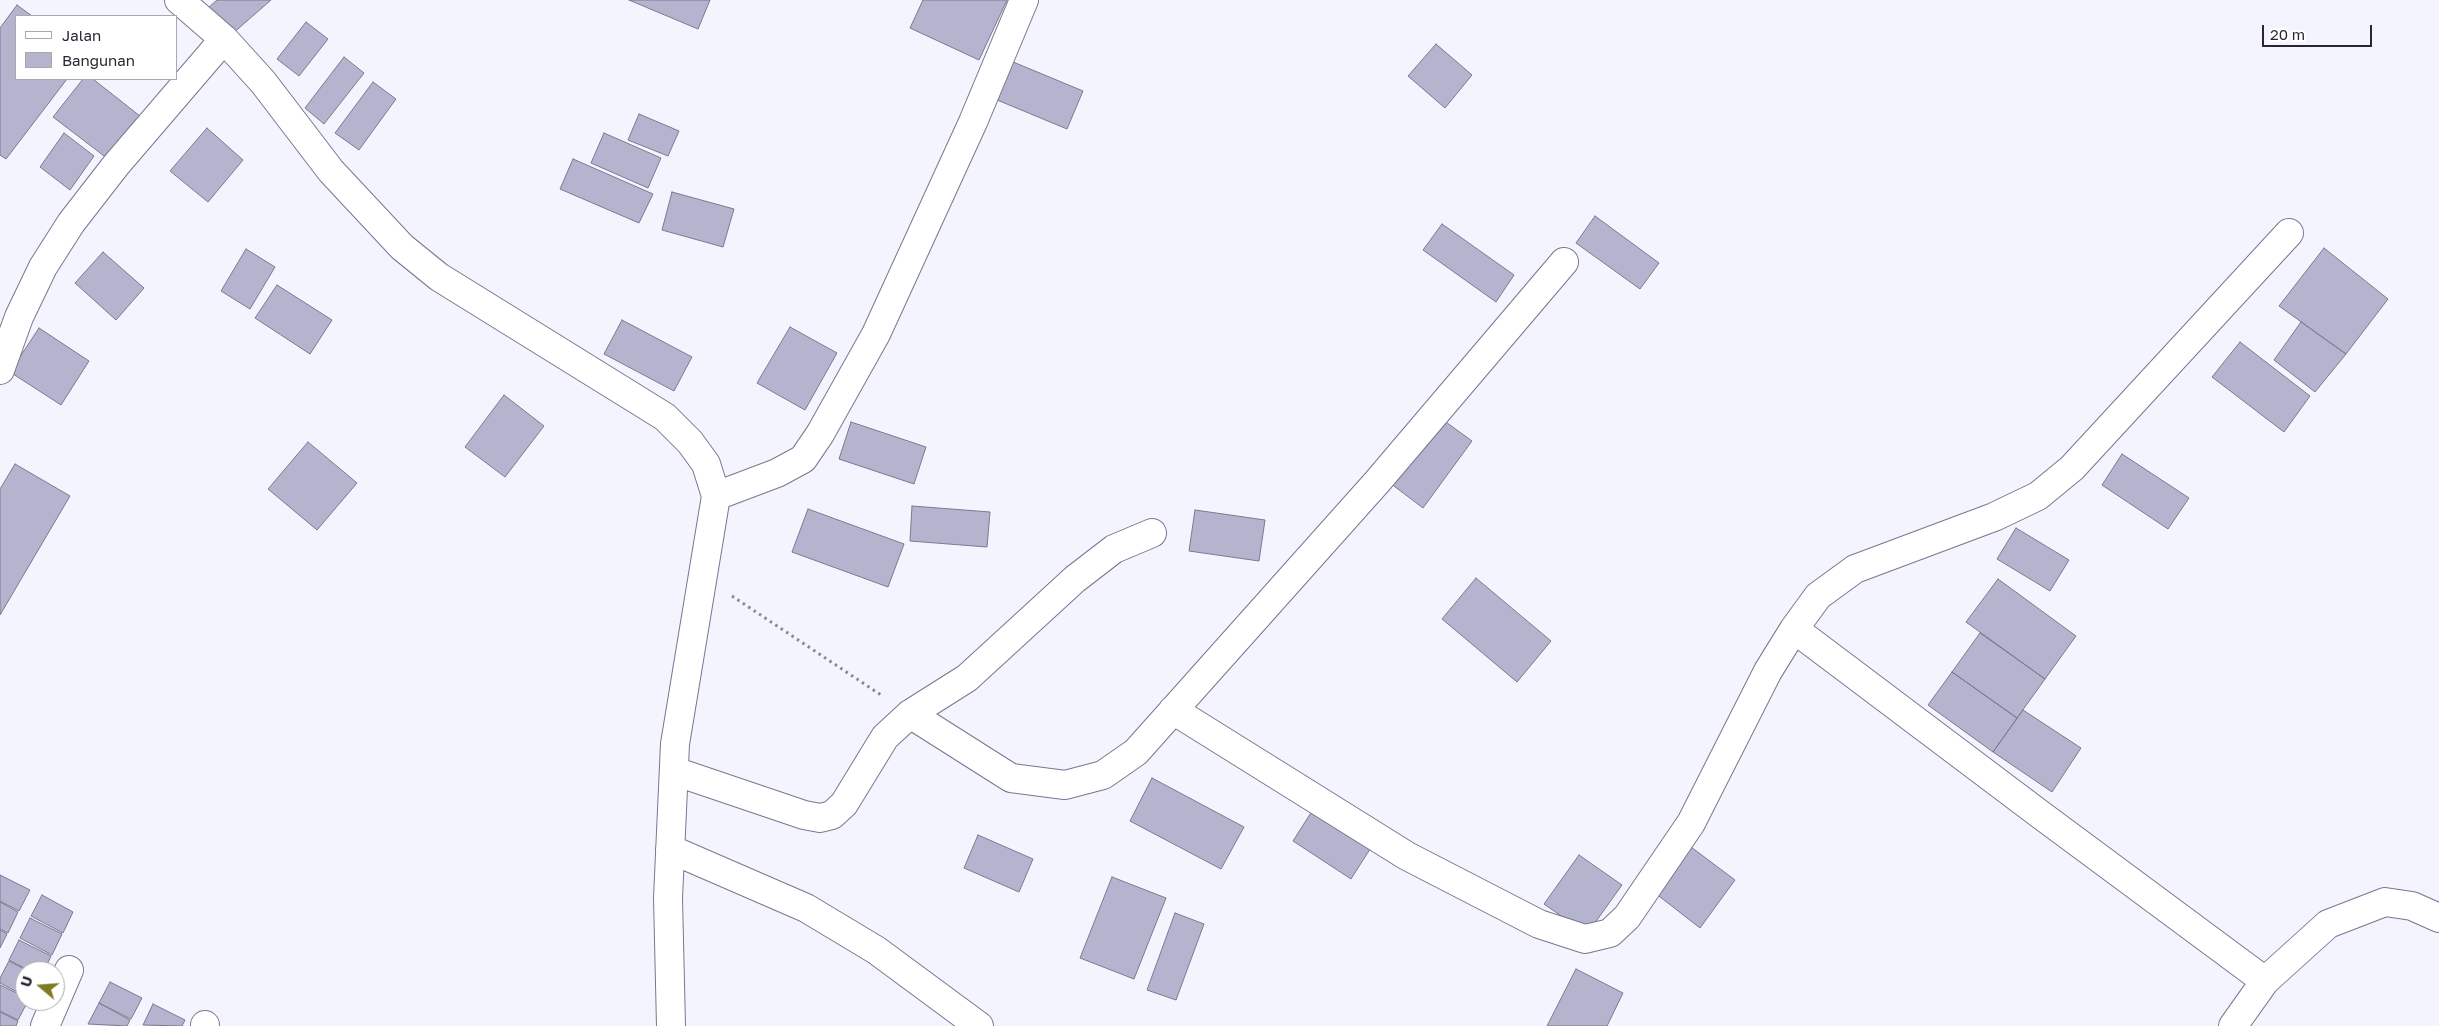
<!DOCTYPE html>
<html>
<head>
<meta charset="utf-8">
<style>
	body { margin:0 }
	#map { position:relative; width:2439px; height:1026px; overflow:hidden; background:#f4f4ff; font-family:"Golos Text",sans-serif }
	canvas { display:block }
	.legend { position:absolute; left:15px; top:15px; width:162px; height:65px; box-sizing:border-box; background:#fff; border:1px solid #a9a9ad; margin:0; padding:6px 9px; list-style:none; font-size:15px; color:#282731 }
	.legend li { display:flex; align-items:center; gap:10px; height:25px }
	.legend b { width:25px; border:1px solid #a9a9ad }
	.north { position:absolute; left:15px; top:961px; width:50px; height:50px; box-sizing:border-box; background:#fff; border:1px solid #a9a9ad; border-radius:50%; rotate:288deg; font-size:14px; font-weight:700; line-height:20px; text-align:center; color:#282731 }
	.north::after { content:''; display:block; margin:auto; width:18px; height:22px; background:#7e7b22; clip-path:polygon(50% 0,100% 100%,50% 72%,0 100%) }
	.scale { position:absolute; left:2262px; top:25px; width:110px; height:22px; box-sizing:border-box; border:2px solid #282731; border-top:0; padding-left:6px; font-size:15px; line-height:18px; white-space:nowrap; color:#282731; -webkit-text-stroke:4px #fff; paint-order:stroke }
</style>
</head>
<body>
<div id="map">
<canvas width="2439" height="1026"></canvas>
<ul class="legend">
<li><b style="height:6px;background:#fff"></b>Jalan</li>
<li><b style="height:14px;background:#b5b4ce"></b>Bangunan</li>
</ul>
<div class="north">U</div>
<div class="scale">20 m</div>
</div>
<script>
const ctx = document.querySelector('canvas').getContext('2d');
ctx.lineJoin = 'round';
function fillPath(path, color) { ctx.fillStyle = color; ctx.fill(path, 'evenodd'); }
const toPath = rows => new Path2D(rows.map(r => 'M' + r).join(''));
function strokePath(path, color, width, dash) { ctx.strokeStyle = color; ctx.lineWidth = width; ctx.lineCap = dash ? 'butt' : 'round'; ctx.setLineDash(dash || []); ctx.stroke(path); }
const building = toPath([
	[217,0,271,0,231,35,208,8,217,0],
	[629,0,710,0,698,29,629,0],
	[923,0,1007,0,979,60,910,28,923,0],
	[17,5,32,16,16,16,16,79,67,79,6,159,0,155,0,28,17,5],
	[306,22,328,39,299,76,277,59,306,22],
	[1436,44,1472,75,1445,108,1408,76,1436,44],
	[344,57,364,73,324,124,305,108,344,57],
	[1006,59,1083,91,1067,129,990,97,1006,59],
	[83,79,93,79,145,120,112,162,53,117,83,79],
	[373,82,396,99,359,150,335,133,373,82],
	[639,114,679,131,668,156,628,140,639,114],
	[207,128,243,160,208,202,170,171,207,128],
	[64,133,94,156,70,190,40,167,64,133],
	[604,133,661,158,648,188,591,163,604,133],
	[573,159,653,194,639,223,560,189,573,159],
	[672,192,734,209,723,247,662,230,672,192],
	[1595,216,1659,263,1640,289,1576,243,1595,216],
	[1442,224,1514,275,1496,302,1423,250,1442,224],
	[2324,248,2388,299,2346,354,2279,306,2324,248],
	[246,249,275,267,250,309,221,291,246,249],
	[103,252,144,288,116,320,75,283,103,252],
	[277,285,332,320,310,354,255,318,277,285],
	[622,320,692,357,674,391,604,354,622,320],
	[2301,322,2346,354,2315,392,2274,360,2301,322],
	[790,327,837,353,805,410,757,383,790,327],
	[39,328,89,361,61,405,10,372,39,328],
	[2240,342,2310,396,2284,432,2212,377,2240,342],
	[504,395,544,426,505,477,465,447,504,395],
	[1439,417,1472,441,1423,508,1390,483,1439,417],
	[851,422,926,447,914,484,839,459,851,422],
	[308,442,357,483,317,530,268,489,308,442],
	[2122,454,2189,498,2168,529,2102,485,2122,454],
	[15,464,70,496,0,615,0,489,15,464],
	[912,506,990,512,987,547,910,541,912,506],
	[808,509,904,544,888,587,792,552,808,509],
	[1195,510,1265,520,1259,561,1189,551,1195,510],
	[2016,528,2069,560,2050,591,1997,559,2016,528],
	[1476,578,1551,641,1517,682,1442,619,1476,578],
	[1998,579,2076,636,2045,679,1966,622,1998,579],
	[1980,633,2045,679,2017,718,1952,672,1980,633],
	[1952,672,2017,718,1993,752,1928,705,1952,672],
	[2023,710,2081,748,2052,792,1993,752,2023,710],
	[1152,778,1244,827,1221,869,1130,821,1152,778],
	[1314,808,1372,846,1351,879,1293,841,1314,808],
	[978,835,1033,859,1019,892,964,868,978,835],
	[1691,847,1735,880,1700,928,1655,893,1691,847],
	[1579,855,1622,885,1587,934,1544,904,1579,855],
	[0,875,30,890,19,911,0,901,0,875],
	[1112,877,1166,898,1134,979,1080,958,1112,877],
	[42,895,73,912,63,933,31,916,42,895],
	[0,902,18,912,8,933,0,929,0,902],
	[1175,913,1204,924,1176,1000,1147,990,1175,913],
	[30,918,62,934,52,955,20,938,30,918],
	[0,930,7,934,0,948,0,930],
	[19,940,51,956,44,971,30,971,9,960,19,940],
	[9,961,28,971,25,971,25,996,0,983,0,978,9,961],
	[1576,969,1623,993,1607,1026,1547,1026,1576,969],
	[110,982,142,998,131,1019,99,1003,110,982],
	[0,985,25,997,25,1001,28,1001,18,1020,0,1011,0,985],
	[99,1003,130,1020,127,1026,88,1024,99,1003],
	[153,1004,185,1020,182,1026,143,1025,153,1004],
	[0,1012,18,1021,16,1026,0,1026,0,1012]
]);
const path = toPath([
	[732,596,881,695]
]);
const minor = toPath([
	[179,0,224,39,263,82,331,171,402,247,439,277,665,417,690,442,706,464,716,496,675,744,668,898,671,1026],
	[0,370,19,317,43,267,71,223,116,165,224,39],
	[716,496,777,473,803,459,820,434,876,334,973,122,1024,0],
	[1794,629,2041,815,2265,981],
	[1173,710,1407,856,1539,924,1585,939,1610,933,1627,917,1691,823,1768,671,1794,629,1818,596,1855,569,1994,517,2038,496,2072,468,2289,233],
	[910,714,1011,778,1065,785,1103,775,1136,752,1377,482,1564,262],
	[674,771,804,815,820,818,832,815,844,804,885,737,910,714,967,678,1075,579,1114,549,1152,533],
	[670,849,806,908,876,950,979,1026],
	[45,1026,69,970],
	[205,1026,205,1025],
	[2233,1026,2265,981,2328,924,2385,902,2412,906,2439,918]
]);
fillPath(building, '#b5b4ce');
strokePath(building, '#7b7991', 1);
strokePath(minor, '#78778f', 30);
strokePath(path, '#898893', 3, [2.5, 4]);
strokePath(minor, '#fff', 28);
</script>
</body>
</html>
